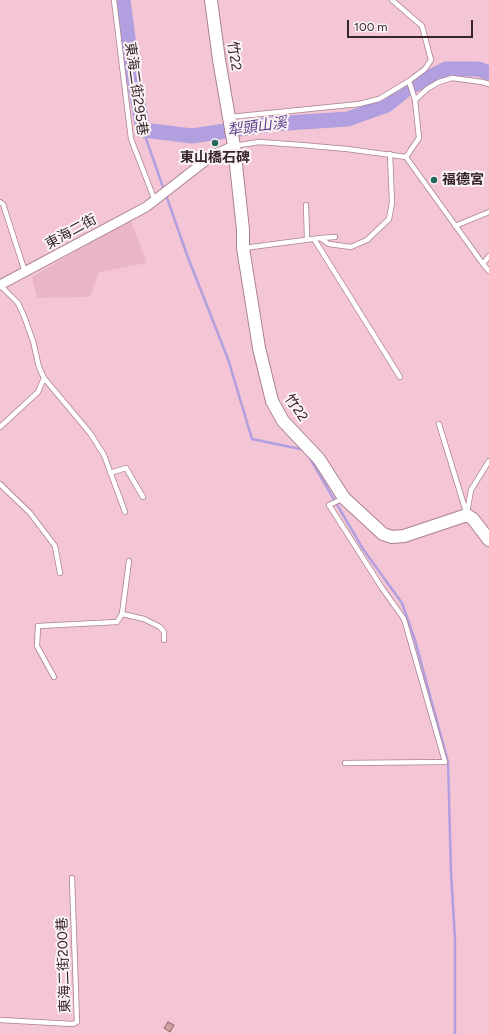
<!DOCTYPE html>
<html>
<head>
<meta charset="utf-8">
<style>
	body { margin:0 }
	#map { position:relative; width:489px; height:1034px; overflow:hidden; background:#f4c6d5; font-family:Figtree,sans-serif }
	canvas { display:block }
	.scale { position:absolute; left:347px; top:20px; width:126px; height:18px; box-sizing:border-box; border:2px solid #36252b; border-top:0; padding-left:5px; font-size:12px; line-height:14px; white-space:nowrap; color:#36252b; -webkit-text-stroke:3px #fcf3f5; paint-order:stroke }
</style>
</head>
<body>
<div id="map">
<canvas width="489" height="1034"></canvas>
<div class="scale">100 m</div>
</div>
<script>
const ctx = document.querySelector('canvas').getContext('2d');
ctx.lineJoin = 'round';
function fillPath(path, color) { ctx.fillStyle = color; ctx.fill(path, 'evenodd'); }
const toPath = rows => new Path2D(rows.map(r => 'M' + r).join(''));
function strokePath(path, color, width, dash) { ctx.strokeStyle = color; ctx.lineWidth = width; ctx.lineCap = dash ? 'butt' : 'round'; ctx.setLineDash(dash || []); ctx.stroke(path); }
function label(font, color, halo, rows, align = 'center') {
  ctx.font = font + ' Figtree,"Noto Sans TC",sans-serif'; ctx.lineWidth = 4; ctx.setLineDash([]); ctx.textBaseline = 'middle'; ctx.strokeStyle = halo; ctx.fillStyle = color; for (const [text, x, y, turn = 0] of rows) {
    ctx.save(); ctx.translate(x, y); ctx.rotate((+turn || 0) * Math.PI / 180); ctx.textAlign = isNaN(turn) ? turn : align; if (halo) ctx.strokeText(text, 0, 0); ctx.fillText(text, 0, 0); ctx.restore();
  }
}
const built = toPath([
	[130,219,147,263,99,272,90,297,37,298,32,277]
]);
const stream = toPath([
	[143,130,164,190],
	[166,195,187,255,228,359,252,439,305,450],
	[308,455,363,549,402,603,415,640,448,762,451,872,455,940,455,1034]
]);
const river = toPath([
	[123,0,132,68,143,130,192,136,272,124,348,119,387,105,408,88,446,69,479,69,489,73]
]);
const building = toPath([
	[168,1022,174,1025,170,1032,164,1028,168,1022]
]);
const service = toPath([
	[114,0,131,139,155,201],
	[409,81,415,100],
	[230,117,359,104,379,99,409,81,425,69,431,60,422,26,392,0],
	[234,146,259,142,301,145,347,149,406,157,419,138,415,100,427,89,439,82,452,78,482,82,489,84],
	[406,157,483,264,489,256],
	[0,202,3,204,25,272],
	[306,205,307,239],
	[455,226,489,212],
	[320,238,335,237],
	[314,239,400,377],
	[244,248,320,238,329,244,351,247,367,240,389,219,392,203,390,154],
	[483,264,489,271],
	[0,285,18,303,24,316,33,341,39,367,44,378,90,433,104,455,125,512],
	[439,424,467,515],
	[0,427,38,392,44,378],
	[110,473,126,468,143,497],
	[0,484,30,513,55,546,60,573],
	[344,498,329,505,382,588,404,619,445,762,345,763],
	[467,513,471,490,489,461],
	[122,614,144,619,160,627,164,632,164,640],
	[54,677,37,646,38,626,117,622,122,614,129,561],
	[0,1020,73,1024,77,1022,72,878]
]);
const minor = toPath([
	[0,285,146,207,213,155,234,146]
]);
const tertiary = toPath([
	[211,0,219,60,234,146,243,230,243,248,259,348,272,401,283,421,319,459,344,498,383,534,392,537,404,536,467,515,473,519,489,540]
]);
const markers = [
	[215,143,4,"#24695b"],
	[434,180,4,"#24695b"]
];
const streetNames = [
	["竹22",234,56,82],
	["東海二街295巷",136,89,82],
	["東海二街",71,232,-29],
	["竹22",296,408,56],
	["東海二街200巷",64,965,-92]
];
const poiNames = [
	["東山橋石碑",215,158],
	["福德宮",442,180,"left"]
];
const waterNames = [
	["犁頭山溪",257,127,-8]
];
fillPath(built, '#eab6c7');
strokePath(stream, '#b19fdf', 2.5);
strokePath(river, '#b19fdf', 15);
fillPath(building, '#cea0a1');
strokePath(building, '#8f6465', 1);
strokePath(service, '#ab818f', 6);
strokePath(minor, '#ab818f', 11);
strokePath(tertiary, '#ab818f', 14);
strokePath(service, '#fff', 4.5);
strokePath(minor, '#fff', 9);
strokePath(tertiary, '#fff', 12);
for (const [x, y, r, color] of markers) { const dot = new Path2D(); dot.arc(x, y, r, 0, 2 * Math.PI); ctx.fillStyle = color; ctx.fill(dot); strokePath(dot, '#fcf3f5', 1.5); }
label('14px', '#36252b', '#fcf3f5', streetNames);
label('bold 14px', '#36252b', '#fcf3f5', poiNames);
label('italic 15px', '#5a3f8c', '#fcf3f5', waterNames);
</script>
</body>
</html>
